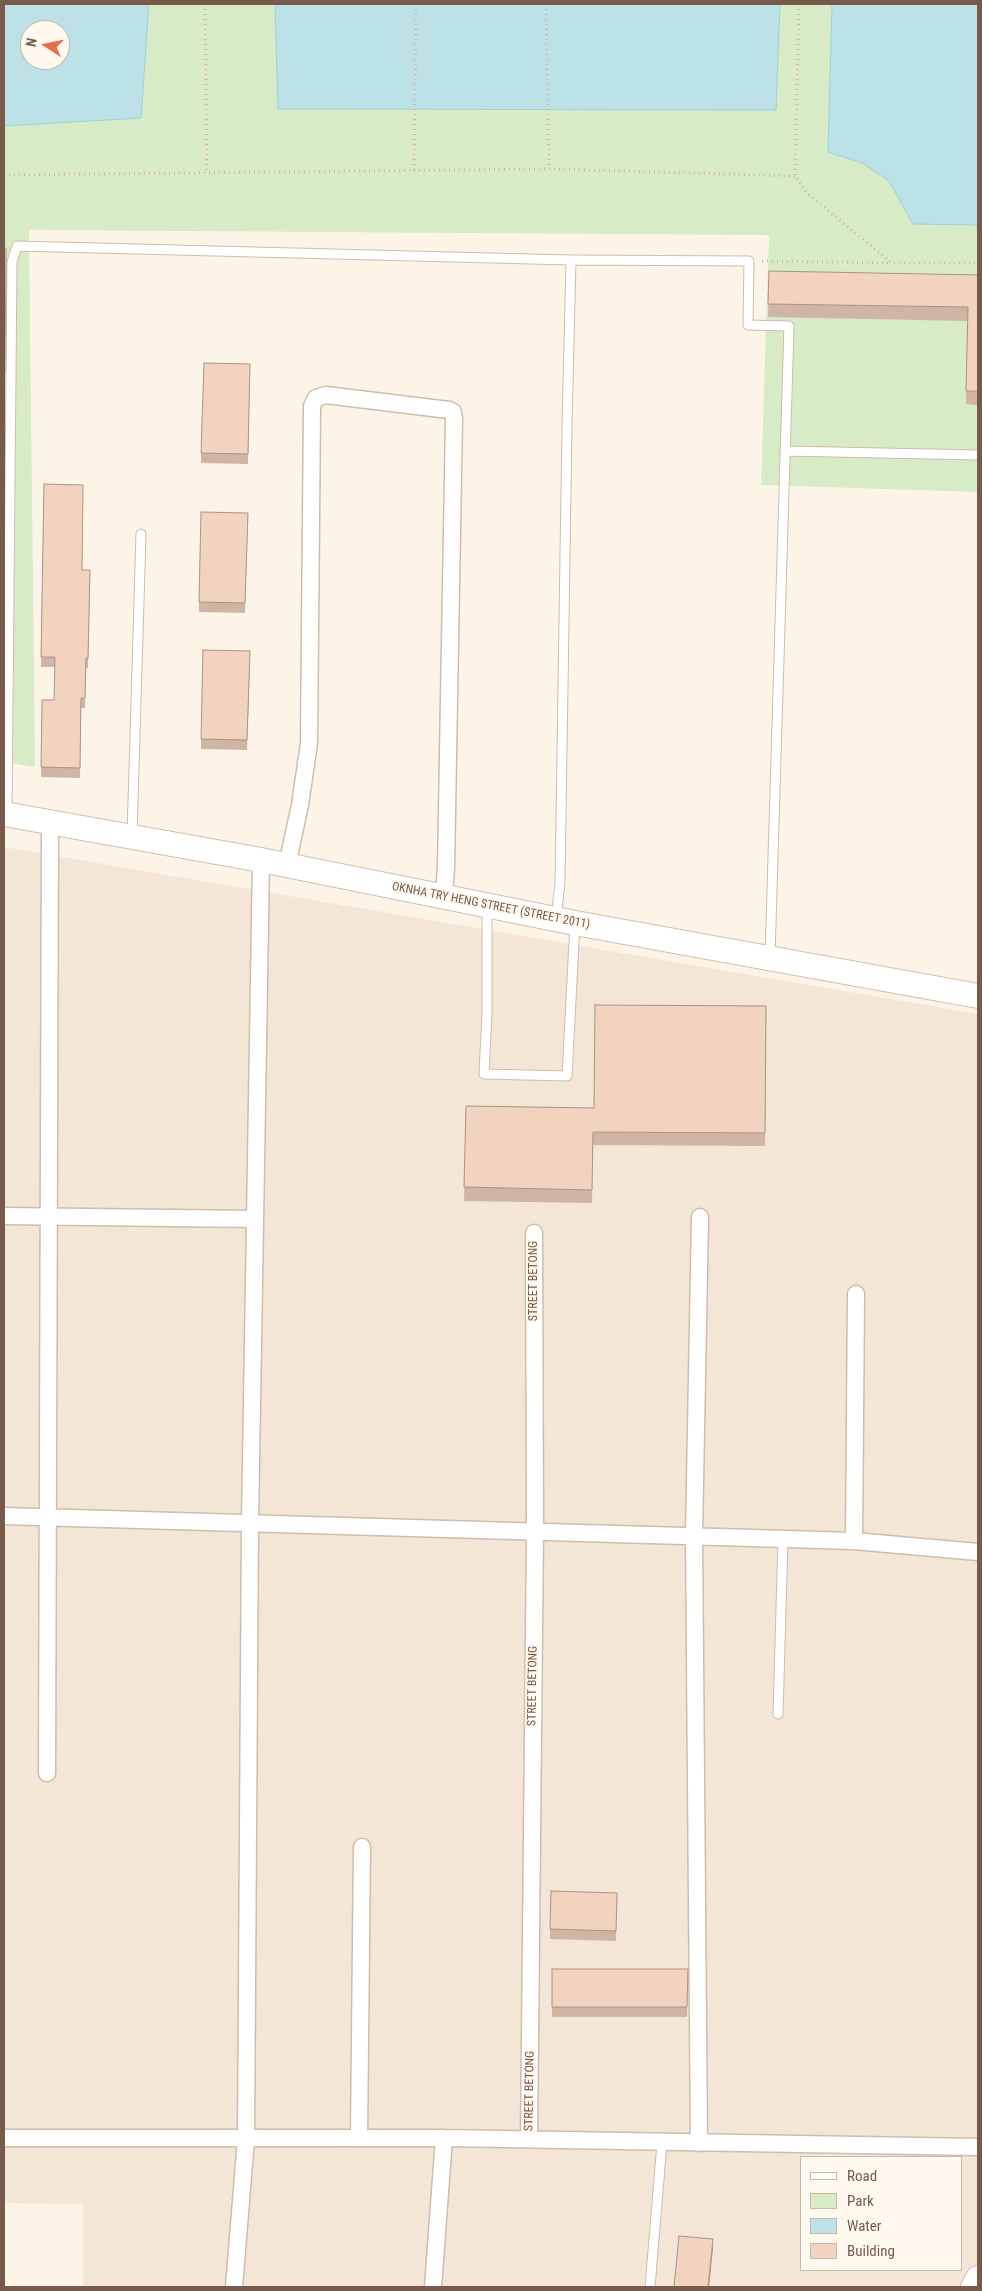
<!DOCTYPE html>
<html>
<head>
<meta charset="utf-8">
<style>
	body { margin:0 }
	#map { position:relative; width:982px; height:2291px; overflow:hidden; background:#fdf4e8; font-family:"Roboto Condensed",sans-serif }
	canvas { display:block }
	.frame { position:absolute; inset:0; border:5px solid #775a4b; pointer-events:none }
	.legend { position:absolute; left:800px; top:2156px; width:162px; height:115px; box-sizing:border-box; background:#fff8ef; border:1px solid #c9b9ad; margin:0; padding:6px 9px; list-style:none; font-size:15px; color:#775a4b }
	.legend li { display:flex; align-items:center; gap:10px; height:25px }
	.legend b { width:25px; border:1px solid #c9b9ad }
	.north { position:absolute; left:20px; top:20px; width:50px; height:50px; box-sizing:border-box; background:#fff8ef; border:1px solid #c9b9ad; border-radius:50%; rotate:281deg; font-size:14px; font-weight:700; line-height:20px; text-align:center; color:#775a4b }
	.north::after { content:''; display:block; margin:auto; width:18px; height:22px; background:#e66c4e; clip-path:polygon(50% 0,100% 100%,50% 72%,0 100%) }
</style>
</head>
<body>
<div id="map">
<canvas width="982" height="2291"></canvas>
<div class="frame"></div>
<ul class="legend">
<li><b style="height:6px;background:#fff"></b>Road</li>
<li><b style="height:14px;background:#d6ebc6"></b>Park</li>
<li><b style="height:14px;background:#bce1e7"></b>Water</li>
<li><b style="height:14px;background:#f2d3bf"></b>Building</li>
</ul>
<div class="north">N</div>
</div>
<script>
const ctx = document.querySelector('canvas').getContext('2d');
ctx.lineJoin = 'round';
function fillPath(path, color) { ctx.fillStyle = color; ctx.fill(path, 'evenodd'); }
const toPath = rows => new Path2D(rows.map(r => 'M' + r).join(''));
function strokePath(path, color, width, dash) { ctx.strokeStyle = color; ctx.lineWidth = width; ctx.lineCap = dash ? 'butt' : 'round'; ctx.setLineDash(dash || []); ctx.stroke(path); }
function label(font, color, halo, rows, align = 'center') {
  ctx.font = font + ' "Roboto Condensed",sans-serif'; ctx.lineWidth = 4; ctx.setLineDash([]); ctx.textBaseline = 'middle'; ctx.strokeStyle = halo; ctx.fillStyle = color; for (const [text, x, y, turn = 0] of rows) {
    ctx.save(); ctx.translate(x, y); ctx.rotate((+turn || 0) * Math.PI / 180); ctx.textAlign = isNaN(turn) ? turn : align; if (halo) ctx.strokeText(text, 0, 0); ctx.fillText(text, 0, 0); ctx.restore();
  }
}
const residential = toPath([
	[4,847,978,1014,978,2287,83,2287,83,2204,4,2203],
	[801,2157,961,2157,961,2270,801,2270]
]);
const green = toPath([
	[4,4,978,4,978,492,761,485,769,235,29,230,35,767,4,762],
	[30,30,60,30,60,60,30,60]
]);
const water = toPath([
	[4,4,149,4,141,118,4,126,4,4],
	[30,30,60,30,60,60,30,60,30,30],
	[275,4,780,4,776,110,278,109,275,4],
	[832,4,978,4,978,225,913,224,889,181,862,163,828,152,832,4]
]);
const path = toPath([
	[205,4,207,172],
	[546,4,549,169],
	[799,4,795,176,808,194,892,263,978,263],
	[414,170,416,4],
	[4,175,549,169,795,176],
	[762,261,891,263]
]);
const lane = toPath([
	[785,451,978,455],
	[7,813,12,262,17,246,571,260,749,261,748,325,789,326,770,957],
	[132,836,141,534],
	[487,905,487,1013,484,1074,567,1076,575,923],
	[556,919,560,882,567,425,571,260],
	[778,1714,783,1539],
	[650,2287,662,2143]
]);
const street = toPath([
	[287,865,300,805,309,743,312,406,316,398,326,395,449,410,453,412,454,418,446,867,444,896],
	[4,1216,255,1219],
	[4,1516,854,1541,978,1552],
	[854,1541,856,1294],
	[47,1773,50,822],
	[4,2138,444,2138,978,2147],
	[359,2138,362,1847],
	[529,2139,535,1531,534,1233],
	[699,2143,694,1536,700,1217],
	[234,2287,246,2139,250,1523,261,860],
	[433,2287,444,2138]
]);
const secondary = toPath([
	[4,814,261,860,575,923,978,996],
	[973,2287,978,2278]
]);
const wall = toPath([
	[4,248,6,248,5,385,4,385],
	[769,271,978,275,978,405,966,404,968,321,768,317],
	[250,364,248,464,201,463,201,453],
	[44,484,82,570,90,580,88,668,86,668,85,708,81,708,80,778,41,777,42,700,54,700,55,667,41,667],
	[248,513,245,613,199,612,199,602],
	[250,661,247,750,201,749,201,739],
	[766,1006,765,1146,593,1145,592,1203,464,1201,466,1106,594,1108],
	[617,1893,616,1941,550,1939,550,1929],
	[552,1969,688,1969,687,2017,552,2017]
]);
const shadedWall = toPath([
	[713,2239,713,2249,709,2287,708,2287]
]);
const building = toPath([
	[4,248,6,248,5,372,4,372,4,248],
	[769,271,978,275,978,391,966,391,968,307,768,304,769,271],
	[204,363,250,364,248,454,201,453,204,363],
	[44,484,83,485,82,570,90,570,88,658,86,658,85,698,81,698,80,768,41,767,42,700,54,700,55,657,41,657,44,484],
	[201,512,248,513,245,603,199,602,201,512],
	[203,650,250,651,247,740,201,739,203,650],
	[595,1005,766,1006,765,1133,593,1132,592,1190,464,1187,466,1106,594,1108,595,1005],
	[551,1891,617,1893,616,1931,550,1929,551,1891],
	[552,1969,688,1969,687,2007,552,2007,552,1969],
	[679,2236,713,2239,708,2287,674,2287,679,2236]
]);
const streetNames = [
	["OKNHA TRY HENG STREET (STREET 2011)",491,906,11],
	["STREET BETONG",534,1281,-90],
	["STREET BETONG",533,1686,-89],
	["STREET BETONG",530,2091,-89]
];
fillPath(residential, '#f4e6d6');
fillPath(green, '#d6ebc6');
fillPath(water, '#bce1e7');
strokePath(water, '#a2d1d9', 1);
strokePath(lane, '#cfbcad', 11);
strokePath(street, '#cfbcad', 19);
strokePath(secondary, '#d4bead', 26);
strokePath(path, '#d7b6a2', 3, [1, 4]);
strokePath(lane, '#fff', 9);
strokePath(street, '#fff', 16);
strokePath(secondary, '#fff', 24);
fillPath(wall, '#d0b5a4');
fillPath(shadedWall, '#a99486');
fillPath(building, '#f2d3bf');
strokePath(building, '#a99486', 1);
label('12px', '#775a4b', '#fff8ef', streetNames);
</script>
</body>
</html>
